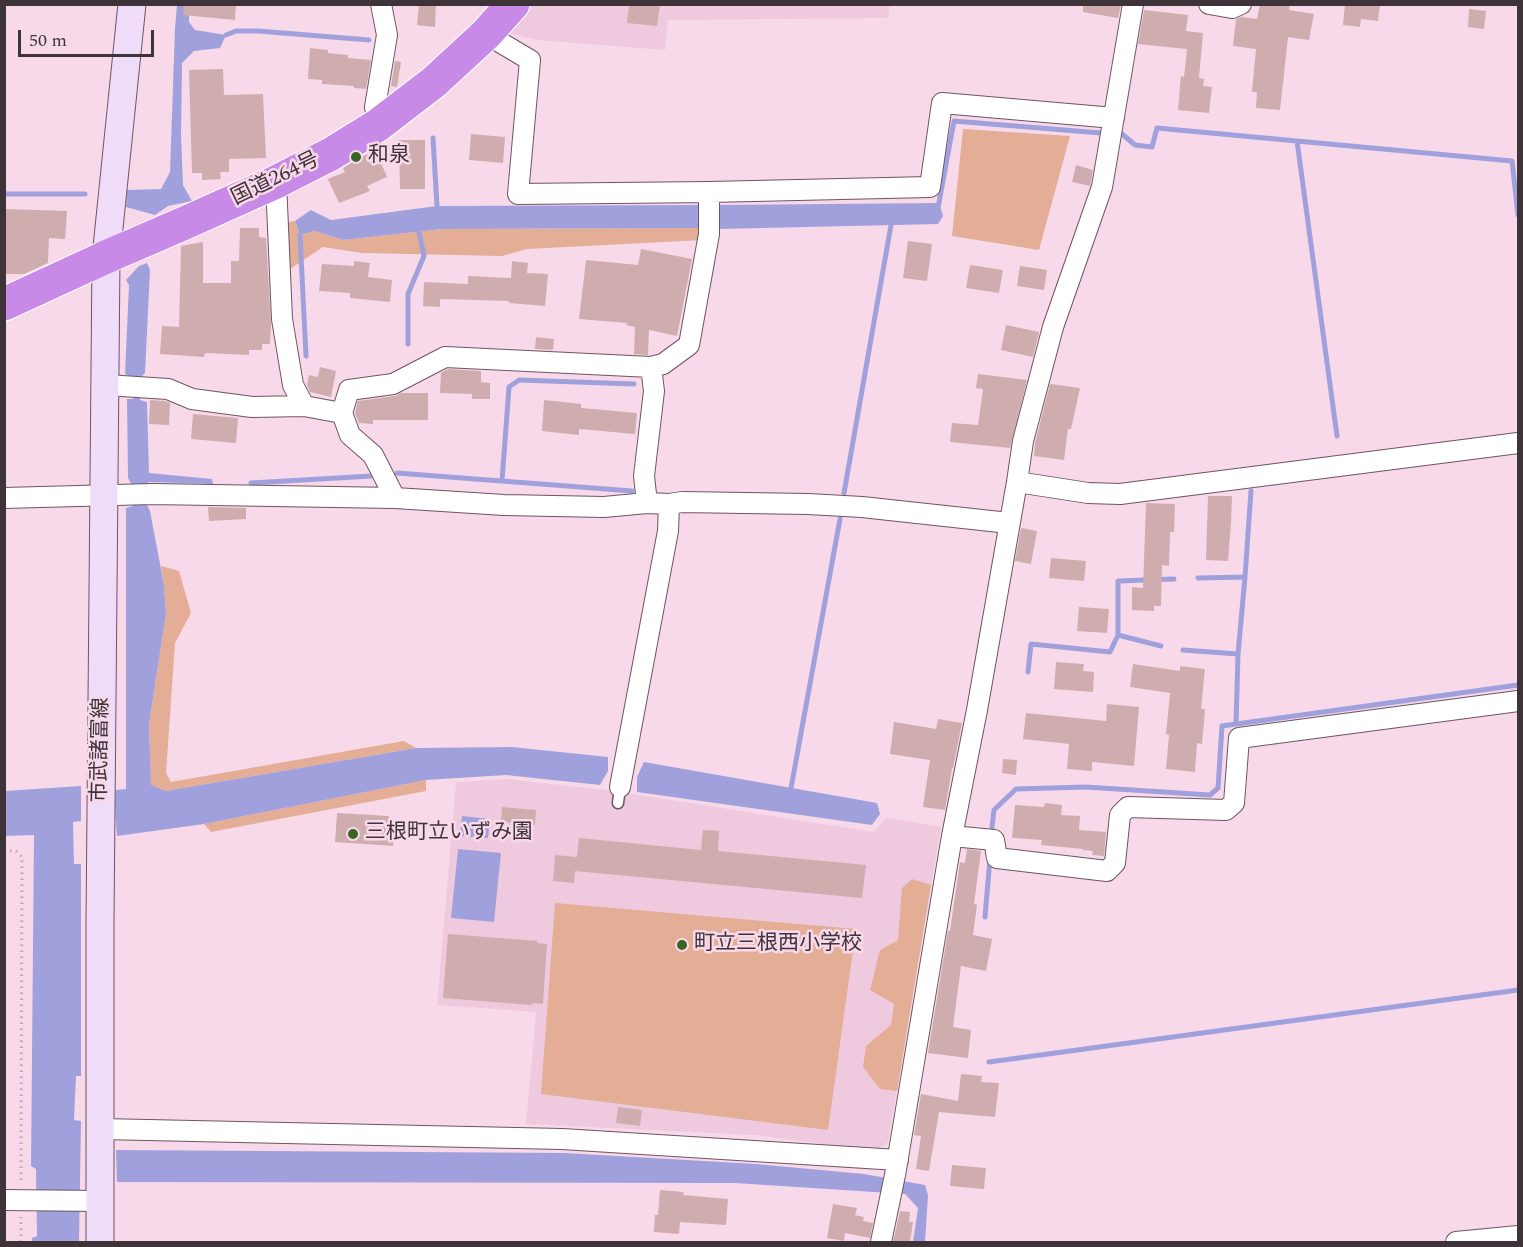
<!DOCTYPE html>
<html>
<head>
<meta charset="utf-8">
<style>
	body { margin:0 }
	#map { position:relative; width:1523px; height:1247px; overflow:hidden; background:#f8d9ea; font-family:Spectral,serif }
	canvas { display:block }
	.frame { position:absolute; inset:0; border:6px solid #3f333a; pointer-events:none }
	.scale { position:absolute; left:18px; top:30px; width:136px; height:27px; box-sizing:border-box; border:3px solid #3f333a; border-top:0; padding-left:8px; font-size:18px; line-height:21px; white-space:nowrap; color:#3f333a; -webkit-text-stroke:4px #f8d9ea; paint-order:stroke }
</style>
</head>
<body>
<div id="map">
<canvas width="1523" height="1247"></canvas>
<div class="frame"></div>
<div class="scale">50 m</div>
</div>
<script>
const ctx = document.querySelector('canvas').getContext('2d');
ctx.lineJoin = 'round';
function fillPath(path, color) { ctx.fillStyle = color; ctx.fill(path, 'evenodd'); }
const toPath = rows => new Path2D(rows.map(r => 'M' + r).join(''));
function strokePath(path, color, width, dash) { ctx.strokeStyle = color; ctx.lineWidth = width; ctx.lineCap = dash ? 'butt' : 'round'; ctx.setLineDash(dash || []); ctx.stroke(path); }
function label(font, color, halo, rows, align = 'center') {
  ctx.font = font + ' Spectral,"Noto Sans JP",serif'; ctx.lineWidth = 5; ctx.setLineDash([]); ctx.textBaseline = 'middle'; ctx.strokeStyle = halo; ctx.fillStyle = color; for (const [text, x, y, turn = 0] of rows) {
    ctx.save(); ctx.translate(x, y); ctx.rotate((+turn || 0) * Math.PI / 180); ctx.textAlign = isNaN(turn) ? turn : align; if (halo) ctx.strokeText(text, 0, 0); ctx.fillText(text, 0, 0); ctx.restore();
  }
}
const built = toPath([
	[532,5,890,5,888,18,668,20,665,50,536,40,506,32],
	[508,779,614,791,874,832,886,818,941,827,888,1142,877,1151,754,1135,526,1124,536,1012,437,1005,456,782]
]);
const green = toPath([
	[963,129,1070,136,1039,250,952,236],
	[295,221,300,235,315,231,343,240,442,229,699,228,703,240,527,249,502,256,362,253,323,247,290,269,285,223],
	[161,566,179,571,191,613,175,643,166,773,171,782,404,741,416,748,166,791,151,785,149,724,166,614,164,585],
	[426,780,426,791,211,832,204,824],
	[912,879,931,885,897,1091,880,1089,863,1067,866,1046,891,1025,894,1004,870,990,880,950,898,940,902,888],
	[555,903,856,929,828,1130,541,1094]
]);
const water = toPath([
	[177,5,189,5,189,22,195,30,226,35,220,48,194,51,182,63,181,135,183,185,192,201,168,206,155,215,126,207,127,190,161,189,170,172,175,28],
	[939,203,943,216,938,224,719,229,716,217,719,205],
	[701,205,702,218,699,228,442,229,343,240,315,231,300,235,295,221,311,210,331,220,437,206],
	[147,263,150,270,145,373,139,379,140,400,147,402,149,473,212,479,213,484,148,482,146,503,150,511,164,585,166,614,149,724,151,785,166,791,416,748,512,747,608,757,608,771,600,785,506,775,426,780,204,824,117,836,115,805,116,790,126,789,126,508,133,506,133,487,128,478,127,399,133,399,134,378,125,374,129,285,126,280,139,266],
	[644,762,877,803,880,814,872,825,637,792,637,777],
	[81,786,81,821,73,822,74,864,81,864,81,1076,76,1076,74,1120,81,1121,79,1242,32,1242,32,1238,37,1236,36,1169,31,1166,34,835,5,836,5,791],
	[462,816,490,819,488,838,460,836],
	[458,849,501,853,494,922,451,918],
	[116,1150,564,1153,756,1164,864,1174,925,1185,928,1195,925,1242,913,1242,918,1208,905,1194,735,1183,117,1182]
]);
const stream = toPath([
	[226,35,236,31,258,31,369,40],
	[1122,134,1135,145,1152,147,1157,128,1512,161,1518,215],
	[433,138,437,206],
	[1297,141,1337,436],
	[4,194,85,194],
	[938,208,954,121,1101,133],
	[300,235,306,356],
	[408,344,408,294,424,256,419,232],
	[397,473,632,491],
	[502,481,509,387,519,380,634,384],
	[251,483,372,476],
	[844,493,891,225],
	[1198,578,1245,577],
	[1118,635,1161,646],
	[1183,650,1238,654],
	[1028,672,1031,644,1110,652,1118,635,1118,581,1174,579],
	[1236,724,1238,654,1245,577,1251,491],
	[791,788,840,519],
	[992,827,994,810,1016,789,1086,787,1210,795,1218,788,1222,726,1518,685],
	[985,917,990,858],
	[989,1062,1518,990]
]);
const building = toPath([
	[184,4,236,4,235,20,183,15],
	[419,4,436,4,435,27,417,25],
	[629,4,660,4,657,26,627,23],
	[1083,4,1121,4,1118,18,1083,12],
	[1260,4,1290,4,1289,10,1314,14,1309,40,1288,37,1280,110,1256,108,1257,92,1252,92,1256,49,1233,46,1236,19,1241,17,1257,19],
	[1345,4,1380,4,1378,21,1361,19,1360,27,1343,25],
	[1469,9,1486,11,1484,29,1468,27],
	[1144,10,1188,15,1186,31,1203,33,1199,78,1204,79,1203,86,1212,87,1209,113,1178,110,1181,76,1184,77,1187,49,1138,44],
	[310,48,328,50,328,53,348,55,348,58,371,60,366,89,354,88,354,86,322,84,322,80,308,79],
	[395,61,401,62,397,87,391,86],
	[223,69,224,95,263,94,266,158,229,159,229,172,220,172,221,179,202,180,202,173,192,173,189,70],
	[471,134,505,137,503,163,469,160],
	[399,140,425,140,425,189,400,189],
	[376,151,387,177,367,186,370,191,339,203,328,179,345,172,343,168,359,158],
	[1076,165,1093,170,1090,186,1072,182],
	[4,209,67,211,65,239,49,238,48,263,24,274,4,274],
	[240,228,259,228,259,237,266,238,271,324,270,344,262,344,262,350,249,350,249,355,205,353,204,357,160,354,162,326,179,327,181,246,203,242,203,283,231,283,231,261,239,261],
	[908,241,932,244,927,281,903,278],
	[641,249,692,259,677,336,649,330,648,355,634,354,635,327,626,325,627,323,579,319,586,260,638,265],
	[354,261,370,263,368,277,392,280,390,302,350,298,350,293,319,291,322,264,354,266],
	[512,261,528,263,527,273,548,274,545,306,509,303,509,301,440,299,440,307,423,306,424,282,468,284,468,276,511,278],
	[970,265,1003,270,999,293,966,288],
	[1020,266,1047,270,1044,290,1017,286],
	[1006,325,1039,332,1033,357,1001,350],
	[536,337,554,339,553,350,535,349],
	[320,367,336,371,331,397,310,392,307,385,309,375,318,377],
	[448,369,481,371,481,382,490,383,490,399,472,399,472,394,440,393,441,373],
	[978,374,1027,380,1010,448,950,442,952,423,978,425,983,389,976,388],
	[1050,384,1080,388,1071,429,1068,429,1064,460,1034,456,1035,443],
	[401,393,428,393,428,420,373,420,373,424,359,423,355,413,358,401,395,396],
	[150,400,165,401,170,403,169,425,149,424],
	[544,400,581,404,581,408,637,413,635,434,579,429,579,435,542,431],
	[193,414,238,418,236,443,191,439],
	[1208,496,1232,496,1231,523,1228,561,1206,560],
	[1146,503,1175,504,1174,532,1170,532,1169,566,1162,565,1161,606,1154,606,1154,611,1132,610,1132,587,1143,588],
	[208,507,246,508,246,519,209,521],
	[1021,528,1037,531,1031,564,1015,561],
	[1051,558,1086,561,1084,581,1049,578],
	[1079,607,1109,609,1107,633,1077,631],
	[1056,662,1084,664,1083,671,1094,672,1093,692,1054,689],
	[1133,664,1180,671,1180,666,1205,669,1201,709,1205,709,1202,744,1197,743,1195,772,1166,769,1169,735,1166,734,1170,693,1130,687],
	[1107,704,1139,707,1134,766,1092,762,1092,771,1067,769,1069,744,1023,739,1026,713,1106,721],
	[938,719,962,723,953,768,952,768,945,810,923,807,930,760,890,754,894,722,936,729],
	[1003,759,1017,760,1016,775,1002,773],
	[1045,803,1062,805,1061,815,1080,816,1079,830,1106,832,1104,856,1092,855,1093,851,1083,850,1083,849,1041,845,1042,840,1012,838,1015,805,1044,807],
	[502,807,536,810,535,825,501,822],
	[337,813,389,816,388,832,394,833,393,846,335,842],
	[703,830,719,831,718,851,866,865,862,898,575,871,574,883,553,881,555,855,577,857,579,838,701,850],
	[967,849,981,851,974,904,977,905,973,935,992,939,986,971,961,966,953,1027,971,1030,968,1058,928,1053,948,931,950,931,960,862,965,863],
	[448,934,538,941,537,943,547,944,543,1004,533,1003,532,1005,443,998],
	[961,1074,982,1076,981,1082,999,1083,995,1117,939,1112,929,1171,916,1169,921,1136,914,1135,921,1094,958,1101],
	[618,1107,642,1110,640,1126,616,1123],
	[952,1165,986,1168,984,1189,950,1186],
	[660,1190,684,1192,683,1195,728,1199,726,1225,680,1222,679,1234,654,1232,655,1215,658,1215],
	[833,1204,857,1208,855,1215,864,1217,863,1221,873,1223,870,1238,845,1233,844,1241,827,1238],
	[900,1211,910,1212,909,1222,913,1222,910,1242,893,1242]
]);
const path = toPath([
	[4,851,16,851,22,857,21,1181],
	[21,1242,21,1217]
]);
const lane = toPath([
	[618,803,620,787]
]);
const street = toPath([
	[1209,4,1232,8,1241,4],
	[486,34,530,60,518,194,709,192,930,187,942,103,1114,118],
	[378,125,375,107,387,35,381,4],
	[276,182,282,319,293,385,304,406,342,413,350,435,373,455,395,498],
	[106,385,168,389,192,399,252,407,304,406],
	[342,413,349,390,393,384,445,357,651,367,663,364,689,345,709,234,709,192],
	[1017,482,1088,493,1120,494,1518,443],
	[4,498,152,494,395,498,504,505,604,507,647,503,669,504,682,502,808,504,862,507,1009,523],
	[647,503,644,476,654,391,651,367],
	[620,787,668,531,669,504],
	[952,836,994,840,997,858,1107,871,1115,863,1120,815,1128,807,1226,810,1234,803,1239,738,1518,701],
	[101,1129,562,1139,898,1160],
	[4,1200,100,1201],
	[881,1242,895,1175,952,836,977,710,1017,482,1023,441,1053,327,1102,187,1133,4],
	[1456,1242,1518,1236]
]);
const secondary = toPath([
	[100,1242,100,921,106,257,132,4]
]);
const highway = toPath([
	[4,304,106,257,187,222,276,182,331,154,378,125,434,82,486,34,513,4]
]);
const markers = [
	[356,157,6,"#3a6623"],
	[353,834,6,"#3a6623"],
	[682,945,6,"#3a6623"]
];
const poiNames = [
	["和泉",368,157],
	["三根町立いずみ園",365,834],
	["町立三根西小学校",694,945]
];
const streetNames = [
	["国道264号",276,180,-26],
	["市武諸富線",102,750,-89]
];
fillPath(built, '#efcade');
fillPath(green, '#e3ad96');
fillPath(water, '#a0a1dc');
strokePath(stream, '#a0a1dc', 5);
fillPath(building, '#cfadae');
strokePath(lane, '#6e5462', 13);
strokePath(street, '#6e5462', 22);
strokePath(secondary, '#6e5462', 29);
strokePath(highway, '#fff', 35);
strokePath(path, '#bda4b2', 3, [1.5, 4.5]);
strokePath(lane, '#fff', 10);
strokePath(street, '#fff', 20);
strokePath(secondary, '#eedcf8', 27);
strokePath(highway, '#c88ae7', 33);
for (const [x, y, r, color] of markers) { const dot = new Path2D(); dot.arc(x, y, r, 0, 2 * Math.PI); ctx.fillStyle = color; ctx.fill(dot); strokePath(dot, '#f8d9ea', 2); }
label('21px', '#3f333a', '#f8d9ea', poiNames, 'left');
label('21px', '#3f333a', '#f8d9ea', streetNames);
</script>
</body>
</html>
